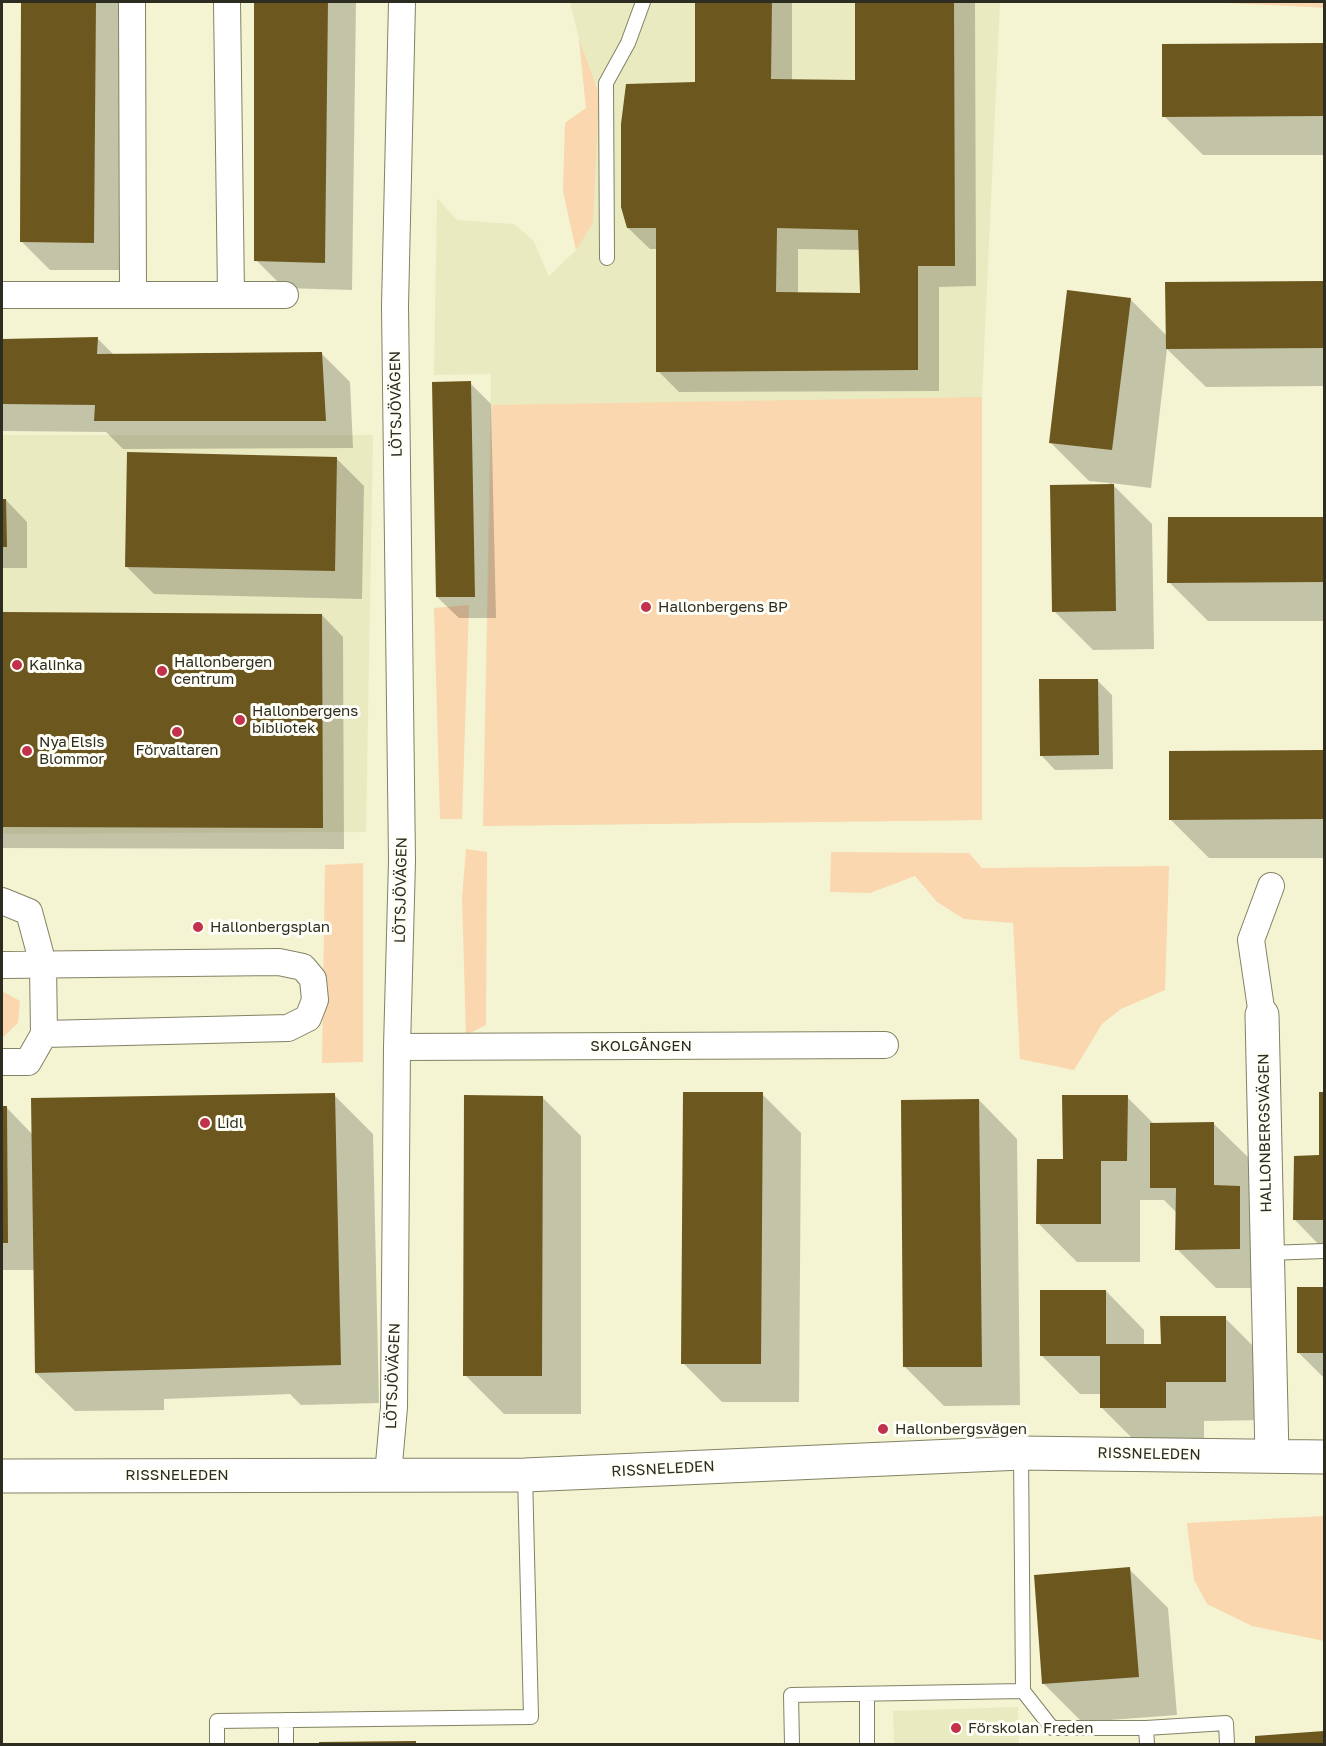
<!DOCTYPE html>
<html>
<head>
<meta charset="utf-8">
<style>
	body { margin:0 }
	#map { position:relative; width:1326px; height:1746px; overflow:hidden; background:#f4f4d3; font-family:"Golos Text",sans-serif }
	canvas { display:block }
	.frame { position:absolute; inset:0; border:3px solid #2d2c20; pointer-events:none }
</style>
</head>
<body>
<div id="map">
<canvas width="1326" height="1746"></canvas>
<div class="frame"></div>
</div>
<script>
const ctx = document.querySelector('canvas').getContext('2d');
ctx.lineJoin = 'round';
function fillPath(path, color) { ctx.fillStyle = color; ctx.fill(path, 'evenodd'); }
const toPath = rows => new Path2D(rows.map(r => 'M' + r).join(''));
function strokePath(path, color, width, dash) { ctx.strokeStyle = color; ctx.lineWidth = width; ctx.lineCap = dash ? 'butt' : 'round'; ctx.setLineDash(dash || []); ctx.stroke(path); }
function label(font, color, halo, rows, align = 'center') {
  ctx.font = font + ' "Golos Text",sans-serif'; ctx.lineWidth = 6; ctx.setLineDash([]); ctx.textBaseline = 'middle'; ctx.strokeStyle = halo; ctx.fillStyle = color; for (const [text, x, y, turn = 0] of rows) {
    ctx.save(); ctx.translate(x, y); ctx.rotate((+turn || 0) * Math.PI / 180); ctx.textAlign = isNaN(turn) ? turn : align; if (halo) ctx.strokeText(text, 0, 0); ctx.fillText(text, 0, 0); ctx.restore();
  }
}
const built = toPath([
	[570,2,1000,2,982,397,982,820,483,826,491,374,434,375,437,198,457,220,514,224,533,240,549,276,576,250,563,191,565,123,586,108,579,39],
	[2,435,373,435,366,832,2,834],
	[1018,1707,1019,1744,894,1744,893,1711]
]);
const green = toPath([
	[1205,2,1324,2,1324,8,1309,7],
	[579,39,599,94,593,223,576,250,563,191,565,123,586,108],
	[982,397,982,820,483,826,492,405],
	[469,605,462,819,440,819,434,608],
	[466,849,487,852,486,1025,466,1035,462,898],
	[831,852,969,853,982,868,1169,866,1165,990,1121,1009,1102,1024,1074,1070,1020,1059,1013,923,964,919,937,902,915,876,870,893,830,892],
	[363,863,363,1062,322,1063,325,865],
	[2,991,20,1001,18,1023,2,1038],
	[1324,1516,1324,1641,1252,1626,1207,1604,1194,1580,1187,1523]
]);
const shadow = toPath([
	[22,2,124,2,121,270,50,270,22,242],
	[256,2,356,2,352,290,284,288,256,260],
	[697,2,792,2,792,81,856,81,857,2,975,2,976,286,939,287,939,391,679,392,658,371,657,249,650,249,628,228,697,84],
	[798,249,860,250,861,294,798,294],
	[1163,45,1324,45,1324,155,1203,155,1164,116],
	[1324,282,1324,386,1206,387,1167,349,1151,488,1111,483,1152,524,1154,649,1093,650,1054,611,1110,483,1089,481,1050,442,1130,299,1167,336,1167,283],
	[98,339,114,355,322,354,350,382,353,448,123,449,106,432,2,431,2,340],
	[470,383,491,404,496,618,459,618,437,597],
	[336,458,364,486,362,599,154,594,126,566],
	[2,500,6,500,27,522,27,568,2,568],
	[1324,518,1324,621,1208,621,1169,582,1169,519],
	[2,613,322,615,343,637,344,849,2,848],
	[1097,680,1112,695,1113,769,1055,770,1041,755],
	[1170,752,1324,752,1324,858,1209,858,1170,819],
	[1321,1093,1324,1093,1324,1250,1295,1220,1321,1157],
	[762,1094,801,1133,799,1402,722,1402,683,1363],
	[334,1095,373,1134,379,1403,301,1405,290,1394,164,1399,164,1410,75,1411,36,1373,35,1270,2,1270,2,1108,7,1108,33,1135],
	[542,1097,581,1136,581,1414,504,1414,465,1375],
	[1127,1097,1154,1124,1214,1124,1253,1162,1278,1288,1216,1288,1177,1249,1177,1213,1164,1200,1140,1200,1140,1262,1077,1262,1038,1223,1064,1160],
	[979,1100,1017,1139,1020,1405,944,1406,905,1367],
	[1324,1288,1324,1378,1298,1352,1298,1289],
	[1106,1291,1144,1330,1144,1346,1162,1346,1225,1318,1264,1357,1264,1420,1204,1421,1204,1446,1140,1446,1101,1407,1101,1394,1080,1394,1041,1355],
	[1129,1569,1168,1608,1177,1715,1082,1722,1044,1684],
	[1324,1732,1324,1744,1257,1744,1256,1737],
	[416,1743,418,1744,321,1744]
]);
const building = toPath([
	[21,2,96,2,94,243,20,242],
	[254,2,328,2,325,263,254,261],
	[695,2,772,2,771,79,855,80,855,2,954,2,955,266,918,266,918,370,656,372,656,228,627,228,621,207,621,124,626,84,695,82],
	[777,228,858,230,860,293,776,292],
	[1324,43,1324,116,1162,117,1162,44],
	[1324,281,1324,348,1166,349,1165,282],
	[1067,290,1131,298,1112,450,1049,443],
	[98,337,97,354,322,352,326,421,94,421,95,405,2,404,2,339],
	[471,381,475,597,436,597,432,382],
	[127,452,337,457,335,571,125,567],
	[1114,484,1116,611,1052,612,1050,485],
	[2,499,6,499,7,547,2,547],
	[1168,517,1324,517,1324,582,1167,583],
	[2,612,322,614,323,828,2,827],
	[1039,679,1098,679,1099,755,1040,756],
	[1324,750,1324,819,1169,820,1169,751],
	[683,1092,763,1092,761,1364,681,1364],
	[1319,1092,1324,1092,1324,1220,1293,1220,1294,1156,1319,1155],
	[335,1093,341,1365,35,1373,31,1098],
	[464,1095,543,1096,542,1376,463,1376],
	[1062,1095,1128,1095,1127,1161,1101,1161,1101,1224,1036,1224,1037,1159,1063,1159],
	[979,1099,982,1367,903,1367,901,1100],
	[2,1106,7,1106,8,1243,2,1243],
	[1214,1122,1214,1185,1240,1186,1240,1249,1175,1250,1176,1188,1150,1188,1150,1123],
	[1297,1287,1324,1287,1324,1353,1297,1353],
	[1040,1290,1106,1290,1106,1344,1161,1344,1160,1316,1226,1316,1226,1382,1166,1382,1166,1408,1100,1408,1100,1356,1040,1356],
	[1130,1567,1139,1677,1042,1684,1034,1575],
	[1324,1731,1324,1744,1255,1744,1255,1736],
	[416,1741,416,1744,319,1744,319,1742]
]);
const lane = toPath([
	[607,258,606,83,628,43,643,2],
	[1268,1253,1324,1251],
	[1023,1691,1052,1728,1146,1728],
	[286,1720,286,1744],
	[217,1744,217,1721,531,1717,525,1475],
	[792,1744,791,1695,1023,1691,1021,1453],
	[867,1744,867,1694],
	[1147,1744,1146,1728,1226,1723,1227,1744]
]);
const street = toPath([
	[132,2,133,295],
	[227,2,231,294],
	[2,295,285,295],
	[2,901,29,912,43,964,44,1034,28,1062,2,1062],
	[2,965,279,962,303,967,313,979,315,1000,308,1018,288,1028,44,1034],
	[1262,1015,1251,940,1271,886],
	[397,1047,885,1045],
	[388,1475,394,1407,397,1047,402,861,395,306,402,2]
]);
const secondary = toPath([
	[1262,1015,1272,1456],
	[2,1476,525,1475,1021,1453,1324,1457]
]);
const markers = [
	[646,607,6,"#c2324c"],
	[17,665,6,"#c2324c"],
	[162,671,6,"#c2324c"],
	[240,720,6,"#c2324c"],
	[177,732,6,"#c2324c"],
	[27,751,6,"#c2324c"],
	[198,927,6,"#c2324c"],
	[205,1123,6,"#c2324c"],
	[883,1429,6,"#c2324c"],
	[956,1728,6,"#c2324c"]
];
const streetNames = [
	["LÖTSJÖVÄGEN",396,404,-91],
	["LÖTSJÖVÄGEN",401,890,-89],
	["SKOLGÅNGEN",641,1046],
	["HALLONBERGSVÄGEN",1265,1133,-91],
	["LÖTSJÖVÄGEN",393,1376,-88],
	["RISSNELEDEN",1149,1454,1],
	["RISSNELEDEN",663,1469,-3],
	["RISSNELEDEN",177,1475]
];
const poiNames = [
	["Hallonbergens BP",658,607],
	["Hallonbergen",174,662],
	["centrum",174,679],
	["Kalinka",29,665],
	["Hallonbergens",252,711],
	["bibliotek",252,728],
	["Nya Elsis",39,742],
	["Blommor",39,759],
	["Förvaltaren",177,750,"center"],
	["Hallonbergsplan",210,927],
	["Lidl",217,1123],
	["Hallonbergsvägen",895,1429],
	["Förskolan Freden",968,1728]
];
fillPath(built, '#eaeac1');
fillPath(green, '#fad7ae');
fillPath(shadow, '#0003');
fillPath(building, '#6c571e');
strokePath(lane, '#828264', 16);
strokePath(street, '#828264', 28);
strokePath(secondary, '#828264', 35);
strokePath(lane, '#fff', 14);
strokePath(street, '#fff', 26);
strokePath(secondary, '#fff', 33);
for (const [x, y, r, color] of markers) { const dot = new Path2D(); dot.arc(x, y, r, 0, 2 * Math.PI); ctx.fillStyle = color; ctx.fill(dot); strokePath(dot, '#fffff8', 2); }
label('15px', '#2d2c20', '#fffff8', streetNames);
label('15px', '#2d2c20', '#fffff8', poiNames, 'left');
</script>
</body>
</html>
